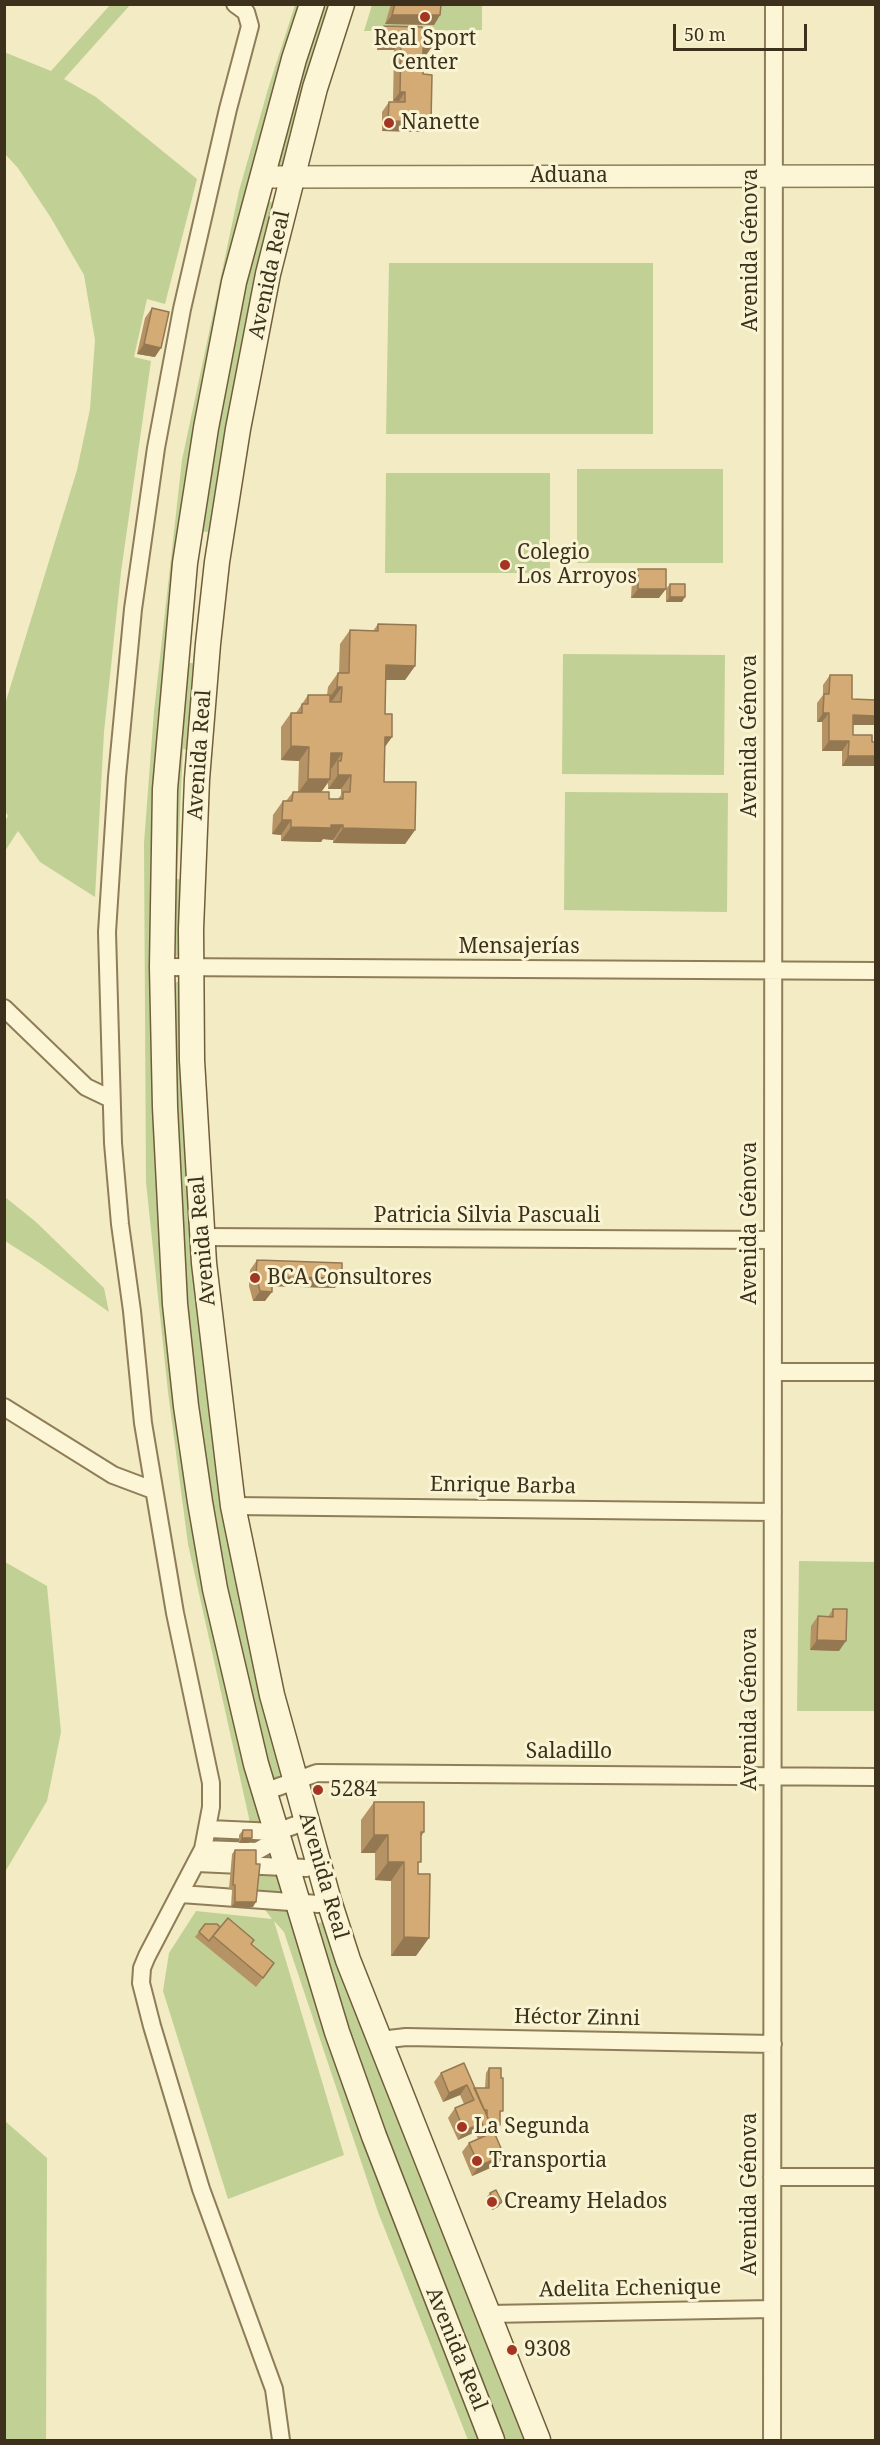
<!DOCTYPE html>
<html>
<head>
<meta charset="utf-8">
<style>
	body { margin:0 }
	#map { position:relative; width:880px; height:2445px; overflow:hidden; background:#f2ebc3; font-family:"Noto Serif",serif }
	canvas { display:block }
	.frame { position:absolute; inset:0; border:6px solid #3d311d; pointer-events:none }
	.scale { position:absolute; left:673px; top:24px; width:134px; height:27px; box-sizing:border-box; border:3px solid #3d311d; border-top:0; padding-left:8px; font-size:18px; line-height:21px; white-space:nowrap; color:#3d311d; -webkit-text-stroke:4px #f9f4d3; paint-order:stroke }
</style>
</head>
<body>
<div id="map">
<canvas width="880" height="2445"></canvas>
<div class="frame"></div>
<div class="scale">50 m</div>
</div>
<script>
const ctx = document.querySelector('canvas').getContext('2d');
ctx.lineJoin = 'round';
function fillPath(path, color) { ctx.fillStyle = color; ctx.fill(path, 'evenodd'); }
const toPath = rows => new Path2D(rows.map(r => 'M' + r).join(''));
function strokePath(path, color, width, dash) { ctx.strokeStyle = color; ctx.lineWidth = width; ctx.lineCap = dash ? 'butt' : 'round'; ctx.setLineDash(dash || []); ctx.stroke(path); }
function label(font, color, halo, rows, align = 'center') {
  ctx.font = font + ' "Noto Serif",serif'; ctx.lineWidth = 6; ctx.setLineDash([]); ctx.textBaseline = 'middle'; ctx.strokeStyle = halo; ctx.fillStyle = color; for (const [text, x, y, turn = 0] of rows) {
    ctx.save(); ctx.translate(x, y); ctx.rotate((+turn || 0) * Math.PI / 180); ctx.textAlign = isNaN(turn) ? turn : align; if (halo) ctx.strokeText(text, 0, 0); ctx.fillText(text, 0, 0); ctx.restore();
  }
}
const green = toPath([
	[110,5,130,5,64,79,96,97,197,179,165,304,147,299,134,357,151,361,121,572,104,732,95,897,40,862,18,831,5,851,5,821,8,816,4,809,5,704,77,470,90,409,95,340,84,275,51,218,18,168,5,154,4,52,51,71],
	[295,5,312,5,234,282,165,789,175,1304,256,1764,492,2440,468,2440,378,2212,284,1932,274,1921,344,2155,228,2199,163,1991,169,1953,196,1911,272,1919,263,1907,253,1907,249,1818,188,1544,168,1392,146,1182,144,843,154,711,182,460,239,191,268,89],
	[319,5,337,5,285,167,277,167],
	[372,5,482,5,482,30,364,31],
	[265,201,276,203,193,751,183,749,177,879,186,880,181,956,173,956,170,880,183,663,193,663,208,532,198,531,251,247],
	[389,263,653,263,653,434,386,434],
	[577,469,723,469,723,563,577,563],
	[386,473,550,473,550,573,385,573],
	[563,654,725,655,724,775,562,774],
	[565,792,728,793,727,912,564,910],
	[171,982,180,982,195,1247,285,1771,276,1778,271,1777,250,1720,186,1368],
	[5,1197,36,1222,104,1288,109,1312,38,1262,5,1241],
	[799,1561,875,1562,875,1711,797,1711],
	[5,1562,47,1586,61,1732,47,1801,5,1872],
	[324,1921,531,2440,501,2440,410,2217,312,1926],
	[5,2121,47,2158,46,2440,5,2440]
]);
const minor = toPath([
	[235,4,246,12,250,26,228,109,182,309,156,448,133,609,117,777,107,932,113,1143,120,1224,132,1311,143,1423,175,1613,211,1783,211,1807,203,1849,147,1956,142,1968,141,1983,152,2026,201,2189,274,2389,281,2440],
	[162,967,876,971],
	[4,1008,86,1087,111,1099],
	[202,1237,773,1240],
	[773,1372,876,1372],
	[4,1407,113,1475,153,1490],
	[233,1506,773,1512],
	[264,1792,317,1773,876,1777],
	[209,1829,276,1832,307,1821],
	[203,1849,257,1851,266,1846,276,1832],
	[197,1863,306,1868,319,1863],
	[181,1894,318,1904,329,1901],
	[380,2040,406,2037,773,2044],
	[772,2177,876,2177],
	[488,2314,772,2309],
	[772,2440,774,4]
]);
const tertiary = toPath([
	[262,177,876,176]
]);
const secondary = toPath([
	[312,4,294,59,234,282,206,428,185,563,165,789,162,967,165,1107,175,1304,186,1406,200,1502,215,1589,256,1764,337,2032,374,2136,492,2440],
	[342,4,315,88,268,274,238,429,217,562,208,644,197,779,191,929,192,1060,204,1263,233,1506,272,1695,329,1901,348,1960,538,2440]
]);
const wall = toPath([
	[391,4,441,4,440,15,434,25,385,24],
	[384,26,431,48,424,58,423,58,425,132,382,131,382,112,389,102,399,102,393,101,394,50,377,50,377,36],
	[152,308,155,357,137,354,145,318],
	[638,569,659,598,631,598,632,579],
	[670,584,682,602,666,602,666,589],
	[378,624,415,666,405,680,385,680,385,714,392,737,385,746,384,782,415,830,405,844,333,843,333,840,323,839,321,842,281,841,281,835,272,834,273,815,283,801,286,801,293,792,298,792,299,761,281,760,281,727,291,713,296,713,308,695,327,695,328,687,338,673,339,673,340,644,350,630,373,631],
	[328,783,328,789,341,789,341,795,338,799,329,799,321,792],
	[830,675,852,699,876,700,876,724,874,725,853,725,853,735,872,742,876,742,876,763,874,766,842,766,842,751,822,751,822,722,817,722,817,703,823,695,823,685],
	[257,1260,335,1288,272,1286,265,1301,253,1301,249,1286,250,1270],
	[833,1609,839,1651,810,1650,811,1626,818,1616,828,1617],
	[374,1802,424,1832,421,1837,418,1866,416,1956,391,1956,391,1881,375,1880,375,1853,361,1853,361,1820],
	[243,1830,249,1843,239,1843,239,1835],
	[235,1850,253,1907,231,1907,232,1890,229,1889,232,1854],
	[220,1927,251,1944,267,1973,256,1987,195,1937,199,1932],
	[489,2068,500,2115,497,2130,492,2129,504,2155,497,2165,472,2176,462,2152,469,2143,478,2139,475,2132,458,2140,448,2118,455,2108,464,2104,460,2095,443,2102,434,2082,441,2073,474,2088,485,2088,486,2073],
	[490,2193,498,2207,492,2210,487,2197]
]);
const shadedWall = toPath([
	[392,15,440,15,434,25,385,24],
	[383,41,401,41,394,50,377,50],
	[423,48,431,48,424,58,417,58],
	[400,92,405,92,399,101,393,101],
	[388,121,431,122,425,132,382,131],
	[144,344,161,348,155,357,137,354],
	[638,589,666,589,659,598,631,598],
	[670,597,685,597,682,602,666,602],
	[386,665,415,666,405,680,376,680],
	[337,687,342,687,332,701,327,701],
	[823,713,829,713,822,722,817,722],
	[853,715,876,716,876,724,874,725,847,725],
	[385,737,392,737,382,751],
	[829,741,849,741,842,751,822,751],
	[291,746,309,747,299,761,281,760],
	[331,753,342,753,332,768,321,768],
	[848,756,876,756,876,763,874,766,842,766],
	[338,775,351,775,341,789,328,789],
	[308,779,330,779,320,794,298,793],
	[282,820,291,820,281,835,272,834],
	[331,825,343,825,333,840,323,839,321,842,281,841,291,827],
	[343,828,415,830,405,844,333,843],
	[272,1277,342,1278,335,1288,266,1286],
	[260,1291,272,1292,265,1301,253,1301],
	[817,1640,846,1641,839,1651,810,1650],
	[374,1835,388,1835,375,1853,361,1853],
	[242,1838,252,1838,249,1843,239,1843],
	[388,1862,404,1862,391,1881,375,1880],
	[235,1902,256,1902,253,1907,231,1907],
	[404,1937,429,1938,416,1956,391,1956],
	[467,2085,460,2095,443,2102,449,2093],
	[482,2123,475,2132,458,2140,464,2131],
	[486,2124,500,2125,497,2130,485,2129],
	[504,2155,497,2165,472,2176,479,2166],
	[502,2202,498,2207,492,2210,495,2205]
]);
const building = toPath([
	[395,4,441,4,440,15,392,15,395,4],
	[384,26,422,27,423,30,432,30,431,48,423,48,423,74,432,75,431,122,388,121,389,102,405,102,405,92,400,92,401,41,383,41,384,26],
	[152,308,169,312,161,348,144,344,152,308],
	[638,569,666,569,666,589,638,589,638,569],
	[670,584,685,584,685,597,670,597,670,584],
	[378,624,416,625,415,666,386,665,385,714,392,714,392,737,385,737,384,782,416,782,415,830,343,828,343,825,331,825,331,828,291,827,291,820,282,820,283,801,292,801,293,792,329,792,329,799,343,799,343,792,350,792,351,775,338,775,338,761,341,761,342,753,331,753,330,779,308,779,309,747,291,746,291,713,302,713,302,704,308,704,308,695,330,695,330,702,341,702,342,687,337,687,338,673,349,673,350,630,378,631,378,624],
	[830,675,852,675,852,699,876,700,876,716,853,715,853,735,872,735,872,742,876,742,876,756,848,756,849,741,829,741,829,713,823,713,824,694,829,694,830,675],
	[257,1260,342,1263,342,1278,272,1277,272,1292,260,1291,256,1276,257,1260],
	[833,1609,847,1609,846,1641,817,1640,818,1616,833,1617,833,1609],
	[374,1802,424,1802,424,1832,421,1832,421,1862,418,1862,418,1874,430,1874,429,1938,404,1937,404,1862,388,1862,388,1835,374,1835,374,1802],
	[243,1830,252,1830,252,1838,242,1838,243,1830],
	[235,1850,256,1850,256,1864,260,1864,256,1902,235,1902,235,1885,233,1885,235,1850],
	[228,1918,254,1940,251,1944,274,1963,263,1978,213,1936,228,1918],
	[205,1924,217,1924,220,1927,209,1941,199,1932,205,1924],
	[464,2063,504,2155,479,2166,469,2143,487,2135,482,2123,464,2131,455,2108,474,2100,467,2085,449,2093,441,2073,464,2063],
	[489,2068,501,2068,501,2078,503,2078,503,2111,500,2111,500,2125,490,2124,487,2116,487,2110,484,2110,474,2088,489,2088,489,2068],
	[496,2190,502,2202,495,2205,490,2193,496,2190]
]);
const markers = [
	[425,17,6,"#a33522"],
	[389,123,6,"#a33522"],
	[505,565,6,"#a33522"],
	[255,1278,6,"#a33522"],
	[318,1790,6,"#a33522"],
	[462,2127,6,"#a33522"],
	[477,2161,6,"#a33522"],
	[492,2202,6,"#a33522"],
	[512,2350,6,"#a33522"]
];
const poiNames = [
	["Real Sport",425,39,"center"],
	["Center",425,63,"center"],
	["Nanette",401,123],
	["Colegio",517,553],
	["Los Arroyos",517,577],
	["BCA Consultores",267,1278],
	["5284",330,1790],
	["La Segunda",474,2127],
	["Transportia",489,2161],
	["Creamy Helados",504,2202],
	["9308",524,2350]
];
const streetNames = [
	["Aduana",569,176],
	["Avenida Génova",751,250,-90],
	["Avenida Real",270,275,-78],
	["Avenida Génova",750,736,-90],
	["Avenida Real",200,755,-86],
	["Mensajerías",519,947],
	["Patricia Silvia Pascuali",487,1216],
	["Avenida Génova",750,1223,-90],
	["Avenida Real",203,1241,-95],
	["Enrique Barba",503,1486,1],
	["Avenida Génova",750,1709,-90],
	["Saladillo",569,1752],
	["Avenida Real",323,1876,74],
	["Héctor Zinni",577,2018,1],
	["Avenida Génova",750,2194,-90],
	["Adelita Echenique",630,2289,-1],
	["Avenida Real",456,2349,68]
];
fillPath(green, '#c1d196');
strokePath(minor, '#8e7d58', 20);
strokePath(tertiary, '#8e7d58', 24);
strokePath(secondary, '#705e3b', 27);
strokePath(minor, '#fcf6d7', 16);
strokePath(tertiary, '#fcf6d7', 21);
strokePath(secondary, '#fcf6d7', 24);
fillPath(wall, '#b69365');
fillPath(shadedWall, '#947852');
fillPath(building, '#d4ab75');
strokePath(building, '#947852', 1.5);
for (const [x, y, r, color] of markers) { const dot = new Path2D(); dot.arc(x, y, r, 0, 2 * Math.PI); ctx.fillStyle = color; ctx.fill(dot); strokePath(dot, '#f9f4d3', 2); }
label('21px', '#3d311d', '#f9f4d3', poiNames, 'left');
label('21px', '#3d311d', '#f9f4d3', streetNames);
</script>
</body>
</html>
